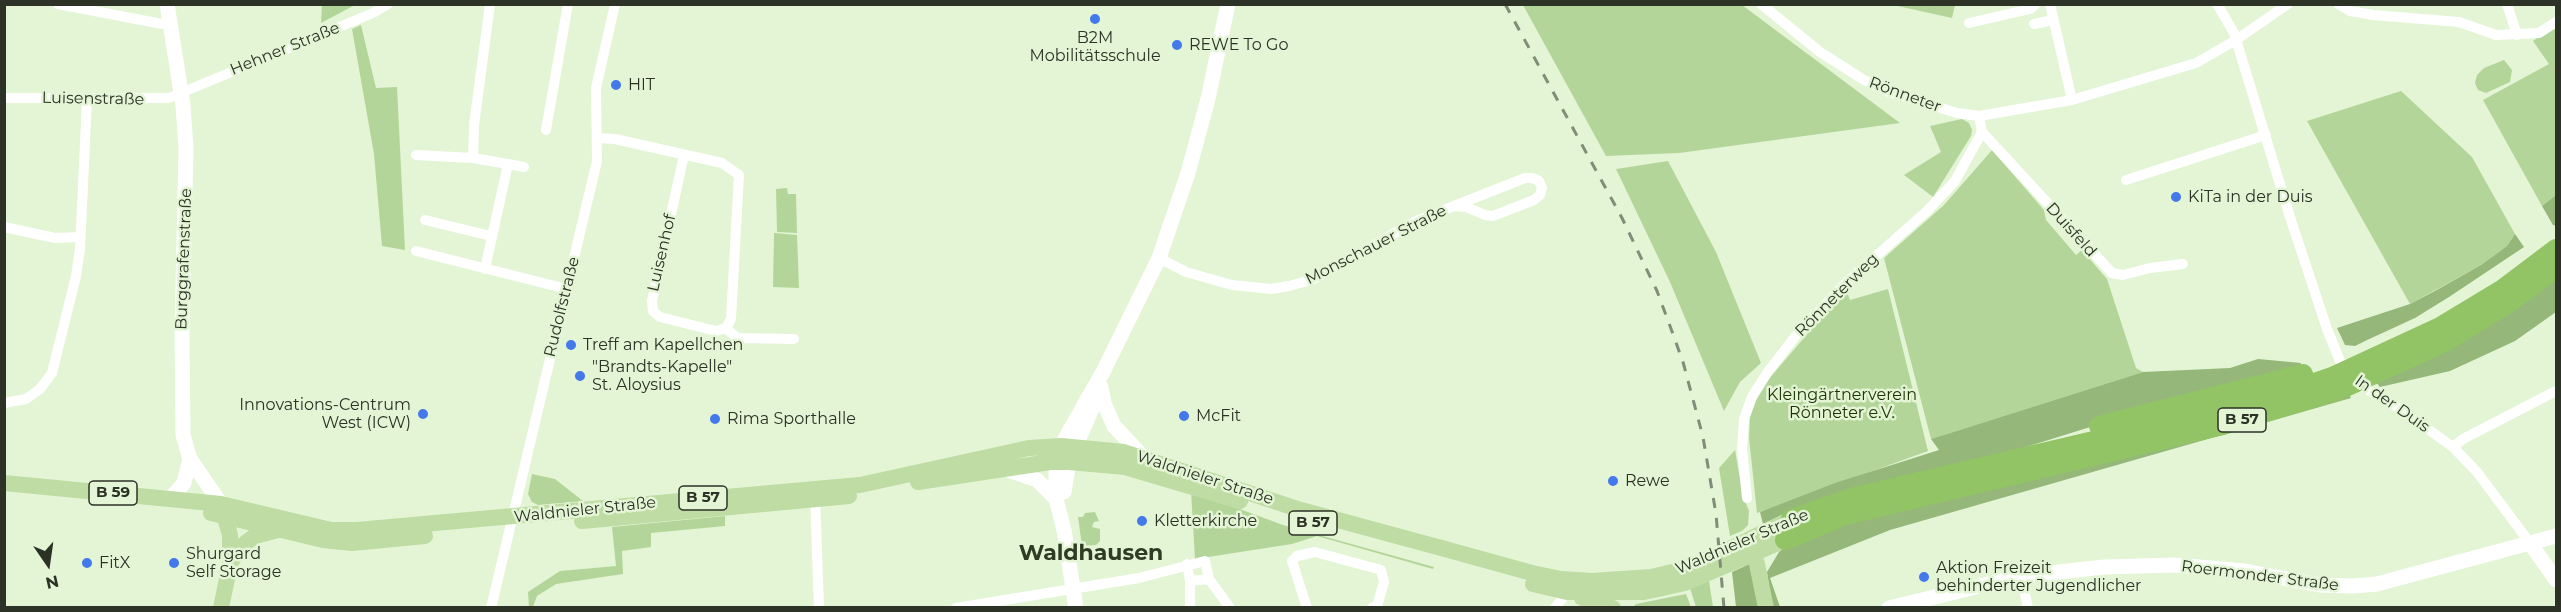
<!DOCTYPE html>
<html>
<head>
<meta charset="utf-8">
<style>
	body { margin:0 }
	#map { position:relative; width:2561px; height:612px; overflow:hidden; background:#e3f5d5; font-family:Montserrat,sans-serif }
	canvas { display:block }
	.frame { position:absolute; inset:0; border:6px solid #2c3226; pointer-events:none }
	.north { position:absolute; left:18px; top:534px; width:60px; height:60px; -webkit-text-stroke:4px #e3f5d5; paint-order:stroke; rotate:167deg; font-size:16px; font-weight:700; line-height:24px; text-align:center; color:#2c3226 }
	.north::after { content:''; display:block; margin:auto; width:21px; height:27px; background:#2c3226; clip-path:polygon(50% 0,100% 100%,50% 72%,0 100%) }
</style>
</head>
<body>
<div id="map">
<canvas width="2561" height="612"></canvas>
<div class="frame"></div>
<div class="north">N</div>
</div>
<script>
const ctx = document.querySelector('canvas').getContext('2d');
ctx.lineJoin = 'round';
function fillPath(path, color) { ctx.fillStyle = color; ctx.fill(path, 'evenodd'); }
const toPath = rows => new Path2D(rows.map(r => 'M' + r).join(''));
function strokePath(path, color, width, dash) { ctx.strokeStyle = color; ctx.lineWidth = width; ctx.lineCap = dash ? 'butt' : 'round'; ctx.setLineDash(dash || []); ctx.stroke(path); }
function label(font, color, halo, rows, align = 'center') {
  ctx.font = font + ' Montserrat,sans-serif'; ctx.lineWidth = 5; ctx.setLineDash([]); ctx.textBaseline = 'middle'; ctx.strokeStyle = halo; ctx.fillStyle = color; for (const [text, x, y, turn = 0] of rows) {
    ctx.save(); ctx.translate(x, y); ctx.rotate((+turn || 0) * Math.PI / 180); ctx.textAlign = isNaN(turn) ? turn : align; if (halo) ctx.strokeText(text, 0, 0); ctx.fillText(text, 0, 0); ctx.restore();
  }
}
const green = toPath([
	[322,5,322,4,355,5,321,23],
	[1523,5,1742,5,1900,123,1679,153,1606,156],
	[1893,5,1955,5,1952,18],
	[2556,24,2556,195,2542,206,2483,100,2549,64,2533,41],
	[361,25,376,88,397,87,405,250,382,246,374,154,352,29],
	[2504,60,2512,70,2510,82,2486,93,2478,90,2475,83,2477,75,2484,68],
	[2401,91,2472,157,2515,234,2507,246,2481,265,2410,304,2307,121],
	[1962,119,1969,123,1972,130,1971,136,1933,197,1904,175,1941,152,1930,126],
	[1992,150,2044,210,2046,220,2076,255,2082,250,2107,279,2136,368,2143,372,1931,439,1884,258,1944,205],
	[1668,161,1716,252,1761,363,1740,382,1724,411,1670,282,1616,169],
	[787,188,788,194,796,194,797,233,777,232,776,189],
	[774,233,797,235,799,288,773,287],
	[1846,289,1850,300,1888,289,1928,451,1757,513,1749,438,1750,416,1761,388],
	[1735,450,1743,496,1749,511,1748,525,1742,531,1730,536,1719,468],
	[532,474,555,479,583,501,538,505,532,502,528,494],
	[1191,491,1283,525,1434,567,1433,569,1317,536,1292,544,1195,559],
	[1095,512,1099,521,1094,522,1092,527,1100,529,1100,541,1096,545,1082,546,1078,517,1083,517,1085,513],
	[725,516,725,526,651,533,651,547,622,551,623,574,556,584,537,596,533,607,529,607,528,592,560,571,616,566,612,527],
	[1709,581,1713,607,1696,607,1690,588],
	[1686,594,1691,607,1633,607,1636,604]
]);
const forest = toPath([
	[2556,195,2556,226,2553,225,2542,206],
	[2515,234,2524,247,2449,297,2415,318,2365,341,2355,346,2345,345,2337,328,2410,304,2433,292,2481,265,2507,246],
	[2556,273,2556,312,2515,341,2450,371,2380,387,2374,380],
	[2258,359,2301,363,2300,365,2184,398,2000,455,1763,524,1760,512,1835,483,1939,450,1931,439,2143,372,2230,368],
	[2347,391,2351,398,1890,530,1770,578,1780,607,1772,607,1767,572,1779,552,1790,543,1829,527],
	[1754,562,1764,607,1736,607,1732,572]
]);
const street = toPath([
	[58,4,162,24,170,22],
	[1761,4,1820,52,1864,80,1889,92,1957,113,1979,116,2072,100,2196,63,2236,40,2288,4],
	[2050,4,2072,100],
	[2217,4,2234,33,2290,217,2327,329,2340,361,2358,384,2397,407,2453,447,2477,472,2530,543],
	[2338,4,2350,11,2373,15,2459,22,2496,35,2539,33,2556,22],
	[2507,4,2517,35],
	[1969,23,2030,9,2035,5],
	[2034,24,2053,20],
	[4,98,169,98,373,13,388,4],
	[474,125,490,4],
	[546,130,568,4],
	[1982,132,2112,273,2123,275,2150,268,2183,264],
	[598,138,615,139,722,163,739,175,731,319,726,328,716,331,660,317,653,311,652,301,684,155],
	[416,155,473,158,508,164,485,269],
	[473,158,474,129],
	[508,164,524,167],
	[2126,180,2266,135],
	[425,220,491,236],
	[4,227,55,238,80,237],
	[416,251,567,289],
	[1159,258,1186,272,1232,285,1271,289,1289,286,1311,280,1330,270,1414,222,1454,206,1525,178,1533,178,1539,181,1542,188,1540,195,1534,200,1493,216,1485,215,1466,207,1454,206],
	[726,328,737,338,794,339],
	[4,403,26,399,40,389,52,373,76,276,80,249,87,100],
	[2453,447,2463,439,2556,391],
	[815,494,819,608],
	[1747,498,1742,449,1744,419,1752,397,1767,373,1797,334,1848,281,1927,211,1955,181,1982,132,1979,116],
	[1187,564,1190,581,1190,608],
	[2021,576,2028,608],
	[1209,579,1230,608],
	[491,608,597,161,596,88,615,4],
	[956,608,1139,578,1205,561,1209,579,1190,581],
	[1307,608,1292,561,1297,556,1315,552,1381,570,1384,582,1377,606,1372,608],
	[1555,608,1567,592]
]);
const secondary = toPath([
	[167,4,183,105,186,149,182,331,183,435,190,459,221,504],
	[1101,387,1104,403,1114,426,1144,458],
	[1005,469,1037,480,1056,499],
	[1064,492,1069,462,1096,399],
	[172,497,184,483,190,459],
	[2530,543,2556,580],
	[1076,608,1064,530,1056,499,1056,468,1061,446,1104,370,1159,258,1188,173,1208,99,1228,4],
	[1889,608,2021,576,2105,567,2174,565,2245,571,2320,585,2353,586,2377,584,2556,536]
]);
const primary = toPath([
	[918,482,1050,462,1069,462,1125,467,1240,501],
	[4,483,221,504,331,530,357,530,860,485,1029,448,1061,446,1124,452,1301,510,1445,549,1532,573,1561,579,1592,581,1651,577,1681,570,1713,557,1791,519],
	[211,513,323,540,352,543,425,536],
	[582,521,849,496],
	[1750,545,1757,564,1766,608],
	[230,563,243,545,255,536,278,530],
	[1533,584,1567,592,1644,592,1685,583,1785,540],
	[1582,598,1613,608],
	[221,608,230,564,230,535,222,507]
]);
const highway = toPath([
	[2099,426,2303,374],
	[1791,519,1855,497,2217,412,2280,395,2332,377,2440,327,2503,289,2556,249],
	[1785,540,1845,515,2223,425,2337,391,2443,343,2507,304,2556,268]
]);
const rail = toPath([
	[1505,4,1622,218,1657,291,1670,326,1683,362,1703,437,1716,514,1724,608]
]);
const markers = [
	[1095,19,6,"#4379ea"],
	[1177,45,6,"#4379ea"],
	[616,85,6,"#4379ea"],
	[2176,197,6,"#4379ea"],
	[571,345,6,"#4379ea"],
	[580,376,6,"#4379ea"],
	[423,414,6,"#4379ea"],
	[1184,416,6,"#4379ea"],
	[715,419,6,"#4379ea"],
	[1613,481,6,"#4379ea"],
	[1142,521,6,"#4379ea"],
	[87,563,6,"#4379ea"],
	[174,563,6,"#4379ea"],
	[1924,577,6,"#4379ea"]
];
const shields = [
	[2242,420,48],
	[113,493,48],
	[703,498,48],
	[1313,523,48]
];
const shieldNames = [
	["B 57",2242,420],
	["B 59",113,493],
	["B 57",703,498],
	["B 57",1313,523]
];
const poiNames = [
	["B2M",1095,38,"center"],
	["Mobilitätsschule",1095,56,"center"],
	["REWE To Go",1189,45],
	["HIT",628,85],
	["KiTa in der Duis",2188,197],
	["Treff am Kapellchen",583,345],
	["\"Brandts-Kapelle\"",592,367],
	["St. Aloysius",592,385],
	["Innovations-Centrum",411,405,"right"],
	["West (ICW)",411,423,"right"],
	["McFit",1196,416],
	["Rima Sporthalle",727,419],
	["Rewe",1625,481],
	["Kletterkirche",1154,521],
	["Shurgard",186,554],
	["Self Storage",186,572],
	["FitX",99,563],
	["Aktion Freizeit",1936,568],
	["behinderter Jugendlicher",1936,586]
];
const streetNames = [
	["Hehner Straße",285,49,-22],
	["Rönneter",1905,95,20],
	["Luisenstraße",93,99,1],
	["Duisfeld",2071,230,48],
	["Monschauer Straße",1376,245,-27],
	["Luisenhof",662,253,-77],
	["Burggrafenstraße",184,259,-88],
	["Rönneterweg",1837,295,-45],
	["Rudolfstraße",562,307,-76],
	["In der Duis",2392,404,35],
	["Waldnieler Straße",1205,478,18],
	["Waldnieler Straße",585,510,-6],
	["Waldnieler Straße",1742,542,-23],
	["Roermonder Straße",2260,576,7]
];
const parkNames = [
	["Kleingärtnerverein",1842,395],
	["Rönneter e.V.",1842,413]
];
const districtNames = [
	["Waldhausen",1091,554]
];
fillPath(green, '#b4d59a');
fillPath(forest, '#95b77a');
strokePath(street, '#fff', 10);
strokePath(secondary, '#fff', 15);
strokePath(primary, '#bedca3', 16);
strokePath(highway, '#92c465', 20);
strokePath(rail, '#818d77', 3, [10, 10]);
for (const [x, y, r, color] of markers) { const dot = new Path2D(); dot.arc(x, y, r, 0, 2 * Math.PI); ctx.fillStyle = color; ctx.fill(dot); strokePath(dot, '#e3f5d5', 2); }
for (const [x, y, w] of shields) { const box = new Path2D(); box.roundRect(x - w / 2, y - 12, w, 24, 4.5); ctx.fillStyle = '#e3f5d5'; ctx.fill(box); strokePath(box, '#2c3226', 1.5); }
label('bold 15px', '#2c3226', null, shieldNames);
label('16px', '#2c3226', '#e3f5d5', poiNames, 'left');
label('16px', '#2c3226', '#e3f5d5', streetNames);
label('16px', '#1d3305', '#e3f5d5', parkNames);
label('bold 22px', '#2e3c23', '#e3f5d5', districtNames);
</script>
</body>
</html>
